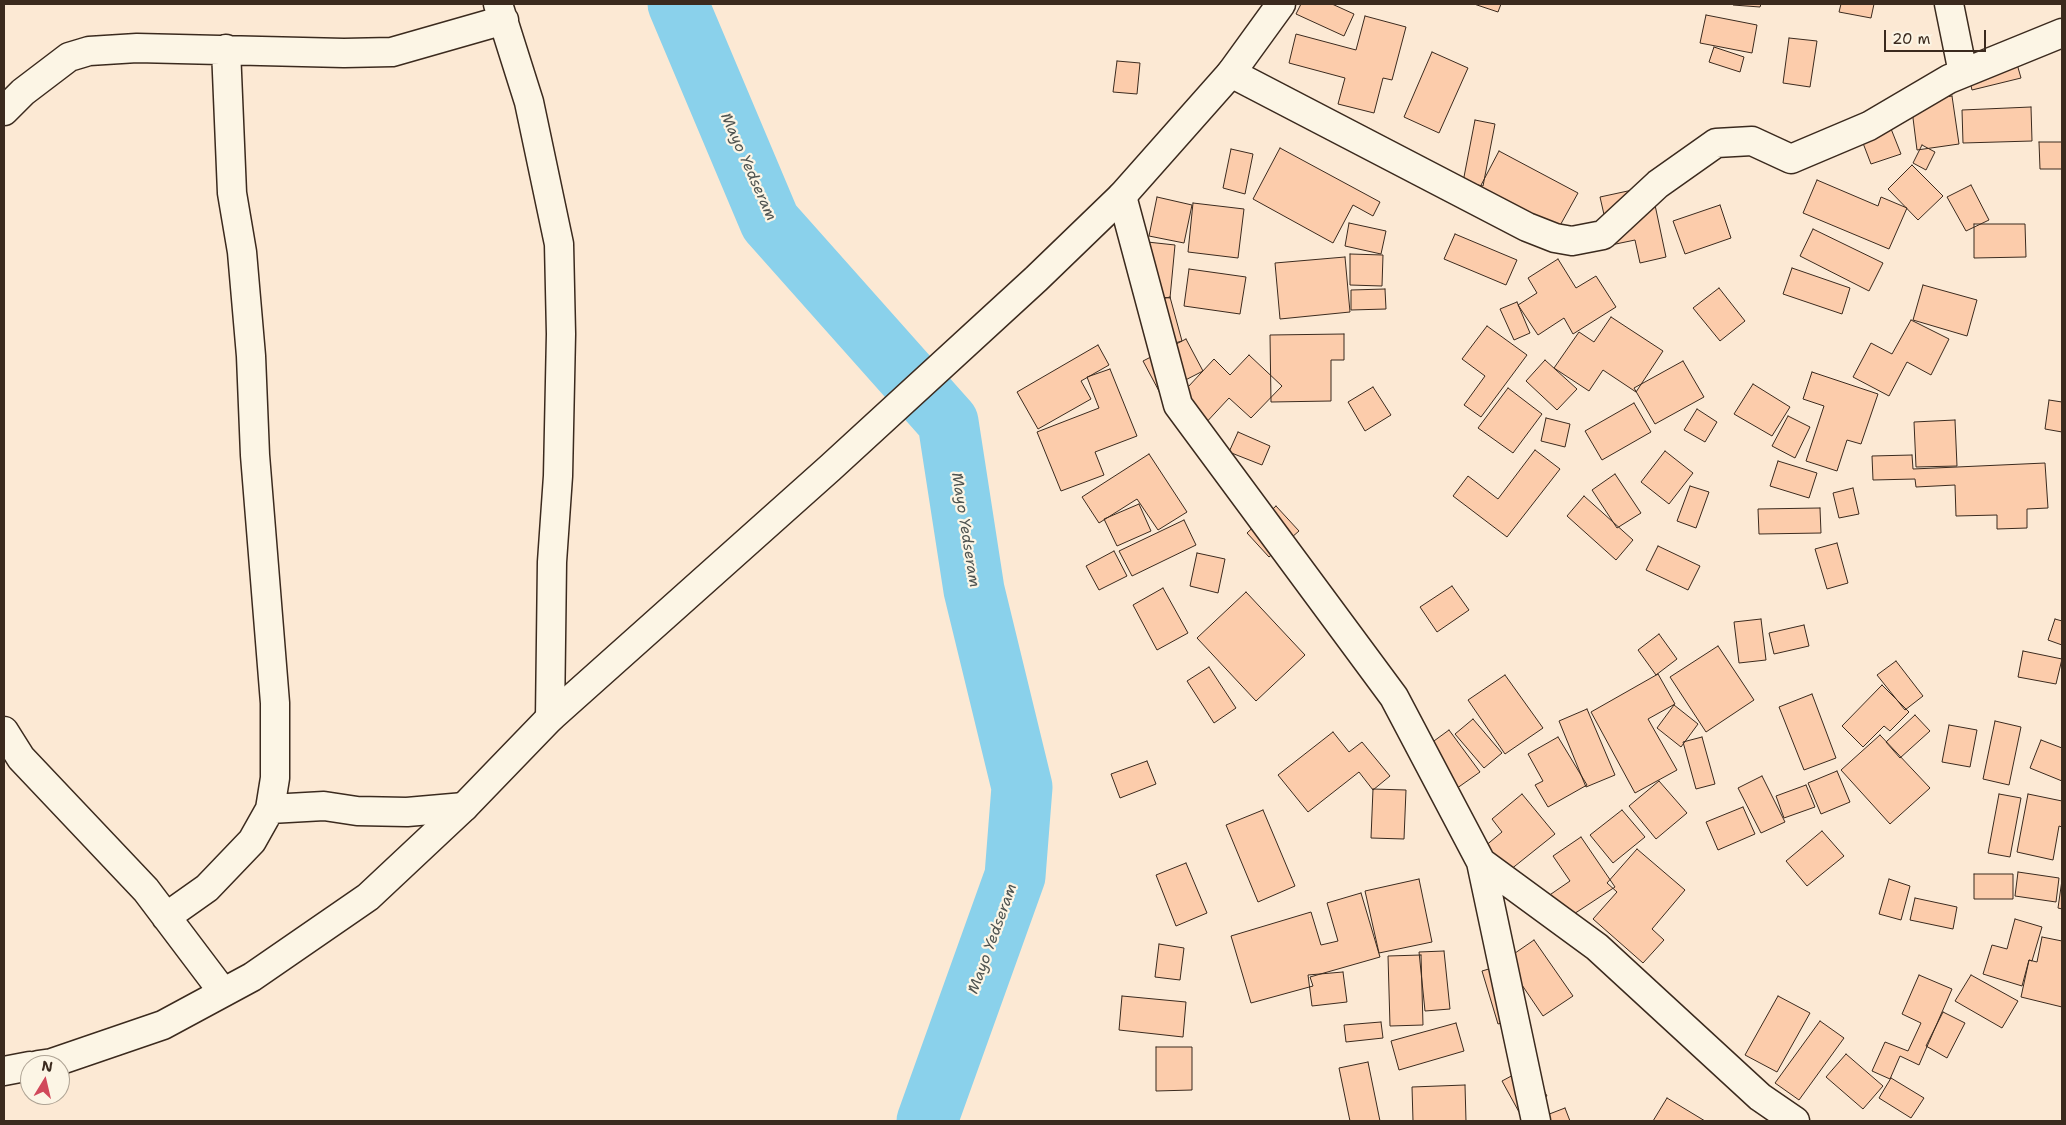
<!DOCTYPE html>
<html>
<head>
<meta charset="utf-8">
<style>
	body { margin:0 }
	#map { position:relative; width:2066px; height:1125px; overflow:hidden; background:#fce9d4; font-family:"Shantell Sans",sans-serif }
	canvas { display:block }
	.frame { position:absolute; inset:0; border:5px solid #3b2a1e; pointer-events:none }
	.north { position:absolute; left:20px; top:1055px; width:50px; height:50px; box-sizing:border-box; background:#fcf5e5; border:1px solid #afa495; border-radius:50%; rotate:9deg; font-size:14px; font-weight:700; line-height:20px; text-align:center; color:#3b2a1e }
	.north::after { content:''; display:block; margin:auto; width:18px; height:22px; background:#d1495b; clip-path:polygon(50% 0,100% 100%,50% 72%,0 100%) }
	.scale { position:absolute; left:1884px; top:30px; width:102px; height:22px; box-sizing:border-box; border:2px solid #3b2a1e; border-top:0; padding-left:6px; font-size:15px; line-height:18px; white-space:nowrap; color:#3b2a1e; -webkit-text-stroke:4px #fcf5e5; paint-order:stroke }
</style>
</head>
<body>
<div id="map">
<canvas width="2066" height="1125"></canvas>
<div class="frame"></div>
<div class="north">N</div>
<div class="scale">20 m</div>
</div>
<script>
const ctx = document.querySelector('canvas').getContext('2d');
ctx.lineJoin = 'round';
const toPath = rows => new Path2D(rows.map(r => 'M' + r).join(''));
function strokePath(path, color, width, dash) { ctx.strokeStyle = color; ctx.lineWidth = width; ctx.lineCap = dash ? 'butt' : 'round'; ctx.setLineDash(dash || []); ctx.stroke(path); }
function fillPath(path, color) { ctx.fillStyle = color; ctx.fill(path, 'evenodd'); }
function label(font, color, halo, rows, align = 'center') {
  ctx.font = font + ' "Shantell Sans",sans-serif'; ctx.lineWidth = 4.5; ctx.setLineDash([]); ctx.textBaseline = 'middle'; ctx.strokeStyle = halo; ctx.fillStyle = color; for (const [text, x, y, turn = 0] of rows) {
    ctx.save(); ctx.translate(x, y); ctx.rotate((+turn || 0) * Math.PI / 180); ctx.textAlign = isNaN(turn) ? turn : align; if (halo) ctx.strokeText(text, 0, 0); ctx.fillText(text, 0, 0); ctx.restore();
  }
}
const river = toPath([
	[678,4,770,222,948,422,974,590,1022,787,1015,876,927,1121]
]);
const building = toPath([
	[1301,4,1332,4,1354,14,1344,36,1296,14,1301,4],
	[1474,4,1501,4,1498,12,1474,4],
	[1734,4,1761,4,1760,7,1733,5,1734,4],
	[1841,4,1874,4,1871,18,1839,12,1841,4],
	[1706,15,1757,25,1752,53,1700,43,1706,15],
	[1365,16,1406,27,1392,80,1383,78,1374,113,1338,104,1345,78,1289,63,1296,34,1356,50,1365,16],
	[1789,38,1817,41,1810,87,1783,83,1789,38],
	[1714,47,1744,57,1740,72,1709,62,1714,47],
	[1432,52,1468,68,1439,133,1404,117,1432,52],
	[2015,57,2021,78,1972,90,1967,69,2015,57],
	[1117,61,1140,63,1137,94,1113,92,1117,61],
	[1952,96,1959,144,1917,150,1911,102,1952,96],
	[1882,106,1901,154,1871,164,1853,117,1882,106],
	[2031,107,2032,141,1963,143,1962,110,2031,107],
	[1475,120,1495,124,1483,186,1463,182,1475,120],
	[2039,142,2062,142,2062,169,2040,169,2039,142],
	[1922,145,1935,152,1926,170,1913,163,1922,145],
	[1280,148,1380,202,1373,216,1353,205,1333,243,1253,199,1280,148],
	[1231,149,1253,154,1245,194,1223,188,1231,149],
	[1499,151,1578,193,1557,231,1479,189,1499,151],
	[1912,165,1943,196,1918,220,1888,189,1912,165],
	[1817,180,1878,206,1881,197,1907,208,1889,249,1803,213,1817,180],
	[1971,185,1989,220,1966,231,1947,197,1971,185],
	[1651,186,1666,257,1640,263,1635,240,1611,245,1600,197,1651,186],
	[1157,197,1192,205,1184,243,1149,236,1157,197],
	[1193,203,1244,209,1238,258,1188,252,1193,203],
	[1720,205,1731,238,1685,254,1673,221,1720,205],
	[1349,223,1386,231,1381,254,1345,246,1349,223],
	[1974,224,2025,224,2026,257,1974,258,1974,224],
	[1813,229,1883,263,1869,291,1800,256,1813,229],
	[1455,234,1517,260,1506,285,1444,259,1455,234],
	[1138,241,1175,245,1170,298,1133,294,1138,241],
	[1350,254,1383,255,1382,286,1350,285,1350,254],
	[1345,257,1350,312,1280,319,1275,263,1345,257],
	[1558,259,1576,288,1596,276,1616,307,1573,334,1564,318,1538,335,1518,305,1537,293,1528,278,1558,259],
	[1792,268,1850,288,1842,314,1783,294,1792,268],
	[1189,269,1246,277,1240,314,1184,306,1189,269],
	[1923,285,1977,300,1967,336,1913,320,1923,285],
	[1719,288,1745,321,1720,341,1693,308,1719,288],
	[1385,289,1386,309,1351,310,1351,290,1385,289],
	[1170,297,1182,341,1154,349,1141,304,1170,297],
	[1517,302,1530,333,1514,340,1500,309,1517,302],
	[1611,317,1663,351,1636,392,1603,370,1589,391,1554,368,1579,332,1594,342,1611,317],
	[1911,320,1949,339,1931,375,1907,362,1889,396,1853,377,1871,343,1892,354,1911,320],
	[1487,326,1527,355,1481,417,1464,405,1485,376,1462,359,1487,326],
	[1344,334,1344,360,1331,360,1331,401,1271,402,1270,335,1344,334],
	[1186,339,1203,371,1160,393,1143,361,1186,339],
	[1098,345,1109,365,1081,381,1091,399,1038,429,1017,392,1098,345],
	[1249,355,1282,386,1251,418,1229,398,1202,427,1175,401,1214,359,1230,375,1249,355],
	[1545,360,1577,389,1557,410,1526,381,1545,360],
	[1683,361,1704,397,1655,424,1634,388,1683,361],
	[1110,369,1137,436,1095,452,1104,475,1061,491,1037,432,1099,408,1087,377,1110,369],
	[1812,372,1878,394,1861,444,1847,440,1837,471,1806,461,1824,406,1803,399,1812,372],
	[1753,384,1790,407,1772,436,1734,414,1753,384],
	[1373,387,1391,415,1365,431,1348,402,1373,387],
	[1508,388,1542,414,1513,453,1478,428,1508,388],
	[2049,400,2062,402,2062,432,2045,429,2049,400],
	[1634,403,1651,432,1602,460,1585,431,1634,403],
	[1697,409,1717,422,1705,442,1684,430,1697,409],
	[1788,416,1810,427,1795,458,1772,446,1788,416],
	[1546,418,1570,424,1565,447,1541,441,1546,418],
	[1955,420,1957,466,1916,467,1914,422,1955,420],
	[1238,432,1270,446,1262,465,1229,452,1238,432],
	[1535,450,1560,469,1507,537,1453,496,1468,476,1498,499,1535,450],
	[1665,451,1693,473,1669,504,1641,482,1665,451],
	[1149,454,1187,512,1158,530,1137,499,1099,523,1082,497,1149,454],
	[1912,455,1913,469,2045,463,2048,508,2027,509,2027,528,1997,529,1997,515,1956,516,1955,485,1916,487,1915,479,1873,480,1872,456,1912,455],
	[1778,461,1817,473,1809,498,1770,486,1778,461],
	[1615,474,1641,513,1617,528,1592,490,1615,474],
	[1690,486,1709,492,1696,528,1677,521,1690,486],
	[1853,488,1859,514,1839,518,1833,493,1853,488],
	[1584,496,1633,540,1616,560,1567,516,1584,496],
	[1139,504,1151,531,1117,546,1104,519,1139,504],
	[1276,506,1299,531,1269,557,1247,533,1276,506],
	[1820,508,1821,533,1759,534,1758,509,1820,508],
	[1184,520,1196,545,1132,576,1119,551,1184,520],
	[1837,543,1848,583,1827,589,1815,549,1837,543],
	[1658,546,1700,566,1688,590,1646,570,1658,546],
	[1114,551,1127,576,1099,590,1086,566,1114,551],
	[1197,553,1225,559,1218,593,1190,586,1197,553],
	[1452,586,1469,610,1437,632,1420,607,1452,586],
	[1163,588,1188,633,1157,650,1133,605,1163,588],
	[1246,592,1305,655,1256,701,1197,638,1246,592],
	[1761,619,1766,660,1739,663,1734,622,1761,619],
	[2055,619,2062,621,2062,645,2048,640,2055,619],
	[1804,625,1809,646,1774,654,1769,633,1804,625],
	[1659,634,1677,659,1656,675,1638,650,1659,634],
	[1718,646,1754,700,1706,732,1670,677,1718,646],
	[2023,651,2062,659,2056,684,2018,677,2023,651],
	[1896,661,1923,696,1905,710,1877,675,1896,661],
	[1209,667,1236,708,1214,723,1187,681,1209,667],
	[1658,674,1675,704,1648,719,1677,770,1635,793,1591,712,1658,674],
	[1505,675,1543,728,1505,754,1468,700,1505,675],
	[1882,685,1909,712,1890,731,1884,726,1863,747,1842,726,1882,685],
	[1812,694,1836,758,1804,770,1779,707,1812,694],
	[1674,705,1698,724,1681,747,1657,728,1674,705],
	[1587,709,1615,775,1586,787,1559,721,1587,709],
	[1915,715,1930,731,1900,758,1886,742,1915,715],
	[1473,719,1502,753,1484,768,1455,734,1473,719],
	[1995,721,2021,727,2009,785,1983,779,1995,721],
	[1949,725,1977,730,1970,767,1942,762,1949,725],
	[1449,730,1480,772,1443,798,1412,757,1449,730],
	[1333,732,1349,752,1362,742,1390,776,1373,790,1359,772,1308,812,1278,775,1333,732],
	[1880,735,1930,788,1890,824,1841,770,1880,735],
	[1558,737,1587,785,1548,807,1535,785,1543,781,1528,754,1558,737],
	[1702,737,1715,784,1696,789,1683,742,1702,737],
	[2041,740,2062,748,2062,781,2030,768,2041,740],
	[1147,761,1156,784,1120,798,1111,774,1147,761],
	[1837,771,1850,802,1821,814,1808,783,1837,771],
	[1762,776,1785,822,1761,833,1738,788,1762,776],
	[1659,781,1687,813,1656,839,1629,806,1659,781],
	[1806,785,1815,807,1784,818,1776,796,1806,785],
	[1373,789,1406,790,1404,839,1371,838,1373,789],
	[1522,794,1555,834,1505,874,1484,847,1502,832,1492,819,1522,794],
	[1999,794,2021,798,2010,857,1988,853,1999,794],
	[2028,794,2062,801,2062,827,2059,826,2053,860,2017,852,2028,794],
	[1743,807,1755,834,1718,850,1706,822,1743,807],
	[1263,810,1295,886,1258,902,1226,825,1263,810],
	[1622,810,1645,837,1613,863,1590,835,1622,810],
	[1822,831,1844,856,1807,886,1786,861,1822,831],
	[1581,837,1615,887,1554,927,1538,903,1570,881,1553,856,1581,837],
	[1637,849,1685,890,1652,929,1664,940,1643,963,1593,919,1617,892,1607,883,1637,849],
	[1186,863,1207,913,1176,926,1156,875,1186,863],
	[2018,872,2059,878,2056,902,2015,896,2018,872],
	[1974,874,2013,874,2013,899,1974,899,1974,874],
	[1419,879,1432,942,1379,953,1365,891,1419,879],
	[1889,879,1910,886,1901,920,1879,914,1889,879],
	[2062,880,2062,909,2058,908,2062,880],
	[1361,893,1380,957,1310,977,1313,986,1251,1003,1231,936,1311,912,1321,945,1338,941,1327,903,1361,893],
	[1915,898,1957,907,1953,929,1910,920,1915,898],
	[2015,919,2042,927,2032,961,2029,960,2022,986,1983,974,1992,945,2007,949,2015,919],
	[2042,937,2062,941,2062,1007,2021,997,2029,960,2037,962,2042,937],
	[1534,940,1573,996,1543,1016,1505,960,1534,940],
	[1159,944,1184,948,1180,980,1155,977,1159,944],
	[1444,951,1450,1009,1425,1011,1419,952,1444,951],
	[1421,955,1423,1025,1390,1026,1388,956,1421,955],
	[1509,963,1525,1016,1498,1024,1482,971,1509,963],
	[1343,972,1347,1002,1312,1006,1308,975,1343,972],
	[1919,975,1952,989,1919,1065,1900,1056,1890,1079,1872,1071,1885,1042,1908,1051,1921,1023,1902,1014,1919,975],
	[1971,975,2018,1001,2002,1028,1955,1001,1971,975],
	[1122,996,1186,1002,1183,1037,1119,1030,1122,996],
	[1778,996,1810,1013,1777,1072,1745,1055,1778,996],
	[1943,1012,1965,1023,1947,1058,1926,1046,1943,1012],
	[1820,1021,1844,1038,1799,1100,1775,1083,1820,1021],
	[1381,1022,1383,1038,1346,1042,1344,1025,1381,1022],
	[1456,1023,1464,1051,1399,1070,1391,1041,1456,1023],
	[1156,1047,1192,1047,1192,1090,1156,1091,1156,1047],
	[1846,1054,1883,1086,1863,1109,1826,1077,1846,1054],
	[1368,1062,1380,1121,1350,1121,1339,1068,1368,1062],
	[1530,1066,1547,1096,1519,1112,1502,1081,1530,1066],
	[1891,1078,1924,1098,1911,1118,1879,1098,1891,1078],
	[1465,1085,1466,1121,1413,1121,1412,1087,1465,1085],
	[1667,1098,1705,1121,1653,1121,1667,1098],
	[1565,1108,1570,1121,1531,1121,1565,1108]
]);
const street = toPath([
	[498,4,529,102,559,244,561,334,558,476,552,562,550,718],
	[1949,4,1963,73],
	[1231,73,1527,227,1555,238,1572,241,1603,235,1658,184,1716,143,1752,141,1791,159,1869,126,1949,79,2062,33],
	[4,111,23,92,69,57,89,51,137,48,344,53,392,52,504,20],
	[1122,196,1178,405,1394,697,1481,862,1536,1121],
	[4,731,21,758,146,890,223,992],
	[270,809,324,806,357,811,407,812,464,807],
	[1481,862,1597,947,1760,1097,1795,1121],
	[166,917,207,888,252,841,270,809,275,778,275,703,255,455,251,356,242,252,232,193,226,49]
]);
const secondary = toPath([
	[38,1065,52,1063,163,1025,252,977,368,897,464,807,550,718,830,468,1036,279,1122,196,1231,73,1281,4],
	[4,1071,30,1066]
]);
const waterNames = [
	["Mayo Yedseram",748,167,66],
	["Mayo Yedseram",965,530,81],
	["Mayo Yedseram",993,939,-70]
];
strokePath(river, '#8ad1eb', 61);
fillPath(building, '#fcccab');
strokePath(building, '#3b2a1e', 1);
strokePath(street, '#3b2a1e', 31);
strokePath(secondary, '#3b2a1e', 31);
strokePath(street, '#fcf5e5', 28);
strokePath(secondary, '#fcf5e5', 28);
label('italic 15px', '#4f5451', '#fcf5e5', waterNames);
</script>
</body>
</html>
